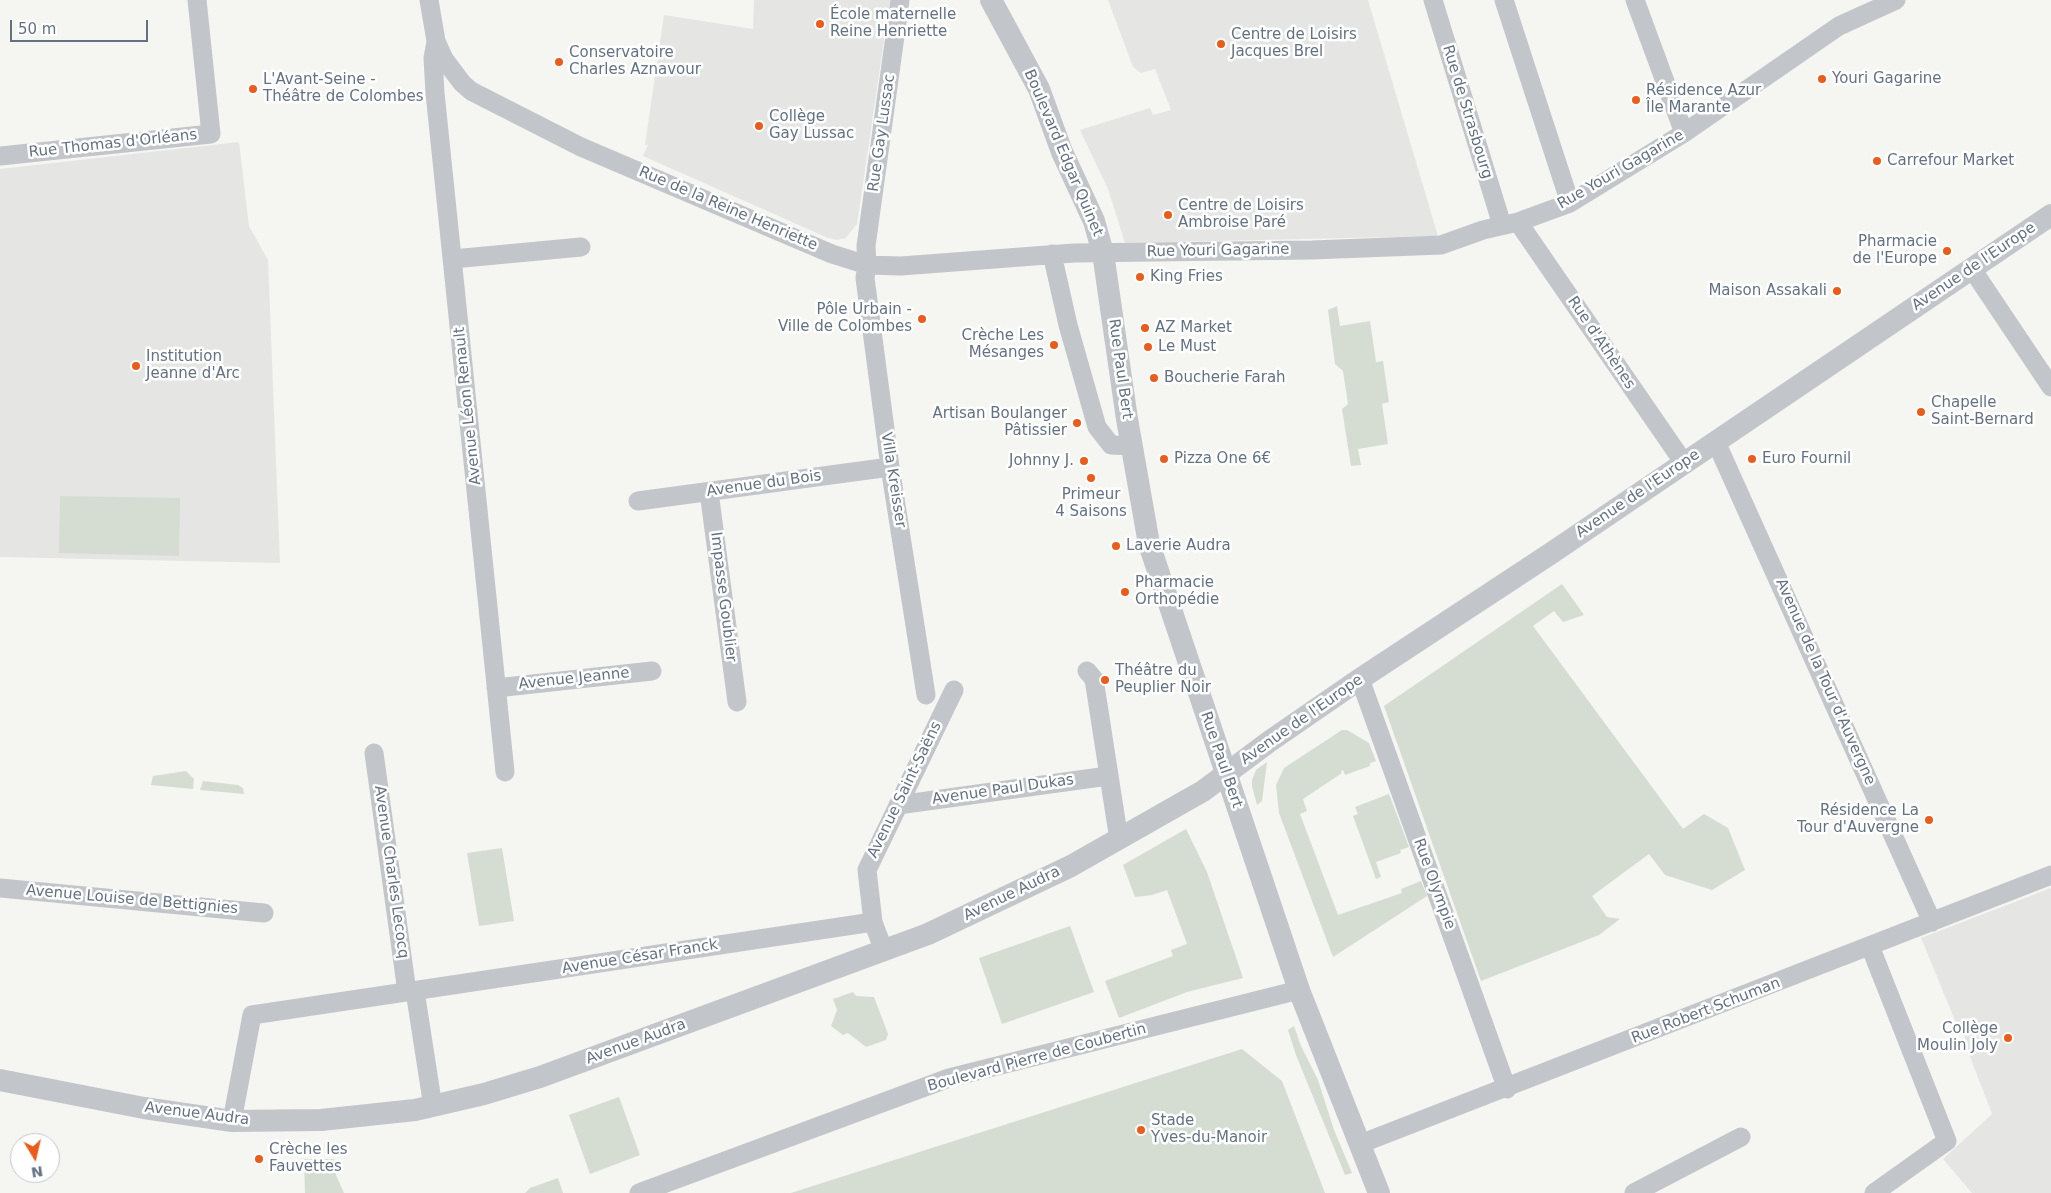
<!DOCTYPE html>
<html>
<head>
<meta charset="utf-8">
<style>
  body { margin:0 }
  #map { position:relative; width:2051px; height:1193px; overflow:hidden; background:#f5f5f1; font-family:"DejaVu Sans",sans-serif }
  canvas { display:block }
  .north { position:absolute; left:10px; top:1133px; width:50px; height:50px; box-sizing:border-box; background:#fff; border:1px solid #c1c7cd; border-radius:50%; rotate:171deg; font-size:14px; font-weight:700; line-height:20px; text-align:center; color:#637283 }
  .north::after { content:''; display:block; margin:auto; width:18px; height:22px; background:#ea5c1c; clip-path:polygon(50% 0,100% 100%,50% 72%,0 100%) }
  .scale { position:absolute; left:10px; top:20px; width:138px; height:22px; box-sizing:border-box; border:2px solid #637283; border-top:0; padding-left:6px; font-size:15px; line-height:18px; white-space:nowrap; color:#637283; -webkit-text-stroke:4px #fff; paint-order:stroke }
</style>
</head>
<body>
<div id="map">
<canvas width="2051" height="1193"></canvas>
<div class="north">N</div>
<div class="scale">50 m</div>
</div>
<script>
const context = document.querySelector('canvas').getContext('2d');
context.lineJoin = 'round';
function paint(path, color) { context.fillStyle = color; context.fill(path, 'evenodd'); }
const shape = rows => new Path2D(rows.map(r => 'M' + r).join(''));
function stroke(path, color, width, dash) { context.strokeStyle = color; context.lineWidth = width; context.lineCap = dash ? 'butt' : 'round'; context.setLineDash(dash || []); context.stroke(path); }
function label(font, color, halo, rows, align = 'center') {
  context.font = font + ' "DejaVu Sans",sans-serif'; context.lineWidth = 5; context.setLineDash([]); context.textBaseline = 'middle'; context.strokeStyle = halo; context.fillStyle = color; for (const [text, x, y, turn = 0] of rows) {
    context.save(); context.translate(x, y); context.rotate((+turn || 0) * Math.PI / 180); context.textAlign = isNaN(turn) ? turn : align; if (halo) context.strokeText(text, 0, 0); context.fillText(text, 0, 0); context.restore();
  }
}
paint(shape([
  [754,0,890,0,857,224,846,238,837,240,828,238,643,156,648,145,645,145,664,15,753,29],
  [1108,0,1368,0,1438,236,1125,243,1108,189,1080,130,1150,108,1153,115,1171,110,1155,69,1141,73,1133,67],
  [239,142,249,226,268,260,280,563,0,557,0,169],
  [2051,888,2051,1193,1972,1193,1943,1159,1992,1114,1966,1046,1968,1045,1961,1029,1959,1030,1921,938]
]), '#e5e6e4');
paint(shape([
  [1337,306,1340,326,1370,321,1376,362,1383,361,1389,402,1382,404,1388,444,1358,449,1361,465,1351,466,1342,409,1348,404,1343,371,1335,364,1328,310],
  [60,496,180,498,179,556,59,553],
  [1562,584,1584,615,1563,622,1554,611,1533,626,1683,829,1704,814,1728,828,1745,870,1712,890,1665,875,1649,854,1592,896,1607,917,1620,919,1599,935,1481,981,1384,706],
  [1342,730,1347,730,1369,743,1376,761,1370,763,1370,766,1345,775,1343,770,1341,771,1342,773,1303,799,1307,811,1300,814,1338,915,1402,893,1401,889,1421,881,1427,896,1333,957,1279,813,1276,785,1284,768],
  [1267,762,1262,801,1257,805,1252,786,1252,780,1256,770],
  [186,771,194,779,193,789,151,785,153,776],
  [203,781,238,785,243,788,244,794,200,790],
  [1389,794,1409,847,1400,850,1401,853,1376,862,1381,877,1376,879,1353,816,1358,814,1355,807],
  [1186,829,1207,872,1243,978,1187,992,1119,1018,1105,981,1173,956,1171,950,1187,944,1167,890,1152,895,1135,897,1123,865],
  [502,848,514,921,479,926,467,853],
  [1070,926,1094,992,1002,1024,979,958],
  [853,992,856,996,874,997,888,1034,886,1040,866,1047,848,1033,843,1035,831,1026,837,1010,833,999],
  [1294,1026,1301,1046,1318,1080,1334,1130,1352,1173,1345,1175,1296,1055,1288,1030],
  [1242,1049,1282,1081,1325,1193,791,1193],
  [619,1097,640,1155,590,1174,569,1115],
  [304,1159,334,1159,336,1175,344,1193,305,1193],
  [558,1178,563,1193,525,1193,530,1188]
]), '#d5dcd2');
stroke(shape([
  [429,0,436,41,444,59,462,83,471,91,581,147,832,254,867,265,901,266,1074,253,1312,250,1441,245,1483,230,1518,222,1570,203,1684,133,1839,26,1896,0],
  [900,0,866,246,867,265,865,278,890,467,926,695],
  [1433,0,1502,225],
  [1504,0,1570,203],
  [1635,0,1684,133],
  [436,42,433,58,435,93,505,772],
  [0,156,211,134,197,0],
  [1518,222,1684,463],
  [1052,254,1068,325,1097,427,1111,445,1132,446],
  [453,259,581,247],
  [1972,269,2051,387],
  [1716,442,1932,922],
  [709,492,737,702],
  [638,501,890,467],
  [1087,671,1094,679,1119,840],
  [1360,679,1507,1089],
  [496,688,652,671],
  [374,753,407,992],
  [898,805,1108,776],
  [0,888,264,913],
  [1870,946,1947,1141,1874,1193],
  [884,951,873,922,867,870,954,690],
  [415,991,433,1107],
  [232,1121,252,1015,873,922],
  [1360,1144,2051,875],
  [639,1193,949,1078,1299,990],
  [1634,1193,1741,1137]
]), '#c2c5c9', 19);
stroke(shape([
  [991,0,1039,89,1062,152,1094,221,1103,253,1127,419,1149,544,1299,990,1379,1193],
  [0,1080,144,1108,232,1121,321,1120,415,1110,484,1094,540,1077,928,934,1071,866,1203,791,1270,741,1360,679,1550,554,2051,215]
]), '#c2c5c9', 22);
for (const [x, y, r, color] of [
  [820,24,5,"#ea5c1c"],
  [1221,44,5,"#ea5c1c"],
  [559,62,5,"#ea5c1c"],
  [1822,79,5,"#ea5c1c"],
  [253,89,5,"#ea5c1c"],
  [1636,100,5,"#ea5c1c"],
  [759,126,5,"#ea5c1c"],
  [1877,161,5,"#ea5c1c"],
  [1168,215,5,"#ea5c1c"],
  [1947,251,5,"#ea5c1c"],
  [1140,277,5,"#ea5c1c"],
  [1837,291,5,"#ea5c1c"],
  [922,319,5,"#ea5c1c"],
  [1145,328,5,"#ea5c1c"],
  [1054,345,5,"#ea5c1c"],
  [1148,347,5,"#ea5c1c"],
  [136,366,5,"#ea5c1c"],
  [1154,378,5,"#ea5c1c"],
  [1921,412,5,"#ea5c1c"],
  [1077,423,5,"#ea5c1c"],
  [1164,459,5,"#ea5c1c"],
  [1752,459,5,"#ea5c1c"],
  [1084,461,5,"#ea5c1c"],
  [1091,478,5,"#ea5c1c"],
  [1116,546,5,"#ea5c1c"],
  [1125,592,5,"#ea5c1c"],
  [1105,680,5,"#ea5c1c"],
  [1929,820,5,"#ea5c1c"],
  [2008,1038,5,"#ea5c1c"],
  [1141,1130,5,"#ea5c1c"],
  [259,1159,5,"#ea5c1c"]
]) { const dot = new Path2D(); dot.arc(x, y, r, 0, 2 * Math.PI); context.fillStyle = color; context.fill(dot); stroke(dot, '#fff', 2); }
label('15px', '#637283', '#fff', [
  ["École maternelle",830,15],
  ["Reine Henriette",830,32],
  ["Centre de Loisirs",1231,35],
  ["Jacques Brel",1231,52],
  ["Conservatoire",569,53],
  ["Charles Aznavour",569,70],
  ["Youri Gagarine",1832,79],
  ["L'Avant-Seine -",263,80],
  ["Théâtre de Colombes",263,97],
  ["Résidence Azur",1646,91],
  ["Île Marante",1646,108],
  ["Collège",769,117],
  ["Gay Lussac",769,134],
  ["Carrefour Market",1887,161],
  ["Centre de Loisirs",1178,206],
  ["Ambroise Paré",1178,223],
  ["Pharmacie",1937,242,"right"],
  ["de l'Europe",1937,259,"right"],
  ["King Fries",1150,277],
  ["Maison Assakali",1827,291,"right"],
  ["Pôle Urbain -",912,310,"right"],
  ["Ville de Colombes",912,327,"right"],
  ["AZ Market",1155,328],
  ["Crèche Les",1044,336,"right"],
  ["Mésanges",1044,353,"right"],
  ["Le Must",1158,347],
  ["Institution",146,357],
  ["Jeanne d'Arc",146,374],
  ["Boucherie Farah",1164,378],
  ["Chapelle",1931,403],
  ["Saint-Bernard",1931,420],
  ["Artisan Boulanger",1067,414,"right"],
  ["Pâtissier",1067,431,"right"],
  ["Pizza One 6€",1174,459],
  ["Euro Fournil",1762,459],
  ["Johnny J.",1074,461,"right"],
  ["Primeur",1091,495,"center"],
  ["4 Saisons",1091,512,"center"],
  ["Laverie Audra",1126,546],
  ["Pharmacie",1135,583],
  ["Orthopédie",1135,600],
  ["Théâtre du",1115,671],
  ["Peuplier Noir",1115,688],
  ["Résidence La",1919,811,"right"],
  ["Tour d'Auvergne",1919,828,"right"],
  ["Collège",1998,1029,"right"],
  ["Moulin Joly",1998,1046,"right"],
  ["Stade",1151,1121],
  ["Yves-du-Manoir",1151,1138],
  ["Crèche les",269,1150],
  ["Fauvettes",269,1167]
], 'left');
label('15px', '#637283', '#fff', [
  ["Rue de Strasbourg",1467,112,73],
  ["Rue Gay Lussac",882,133,-82],
  ["Rue Thomas d'Orléans",113,144,-6],
  ["Boulevard Edgar Quinet",1063,153,67],
  ["Rue Youri Gagarine",1621,170,-30],
  ["Rue de la Reine Henriette",728,209,23],
  ["Rue Youri Gagarine",1218,251,-1],
  ["Avenue de l'Europe",1974,267,-34],
  ["Rue d'Athènes",1601,343,56],
  ["Rue Paul Bert",1120,369,82],
  ["Avenue Léon Renault",468,406,-96],
  ["Villa Kreisser",893,480,81],
  ["Avenue du Bois",764,484,-8],
  ["Avenue de l'Europe",1638,494,-34],
  ["Impasse Goublier",723,597,83],
  ["Avenue Jeanne",574,679,-6],
  ["Avenue de la Tour d'Auvergne",1825,682,66],
  ["Avenue de l'Europe",1302,720,-35],
  ["Rue Paul Bert",1221,760,71],
  ["Avenue Saint-Saëns",905,790,-64],
  ["Avenue Paul Dukas",1003,790,-8],
  ["Avenue Charles Lecocq",391,872,82],
  ["Rue Olympie",1434,884,70],
  ["Avenue Audra",1012,894,-26],
  ["Avenue Louise de Bettignies",132,900,5],
  ["Avenue César Franck",640,957,-9],
  ["Rue Robert Schuman",1706,1011,-21],
  ["Avenue Audra",636,1042,-20],
  ["Boulevard Pierre de Coubertin",1037,1058,-15],
  ["Avenue Audra",197,1114,7]
]);
</script>
</body>
</html>
